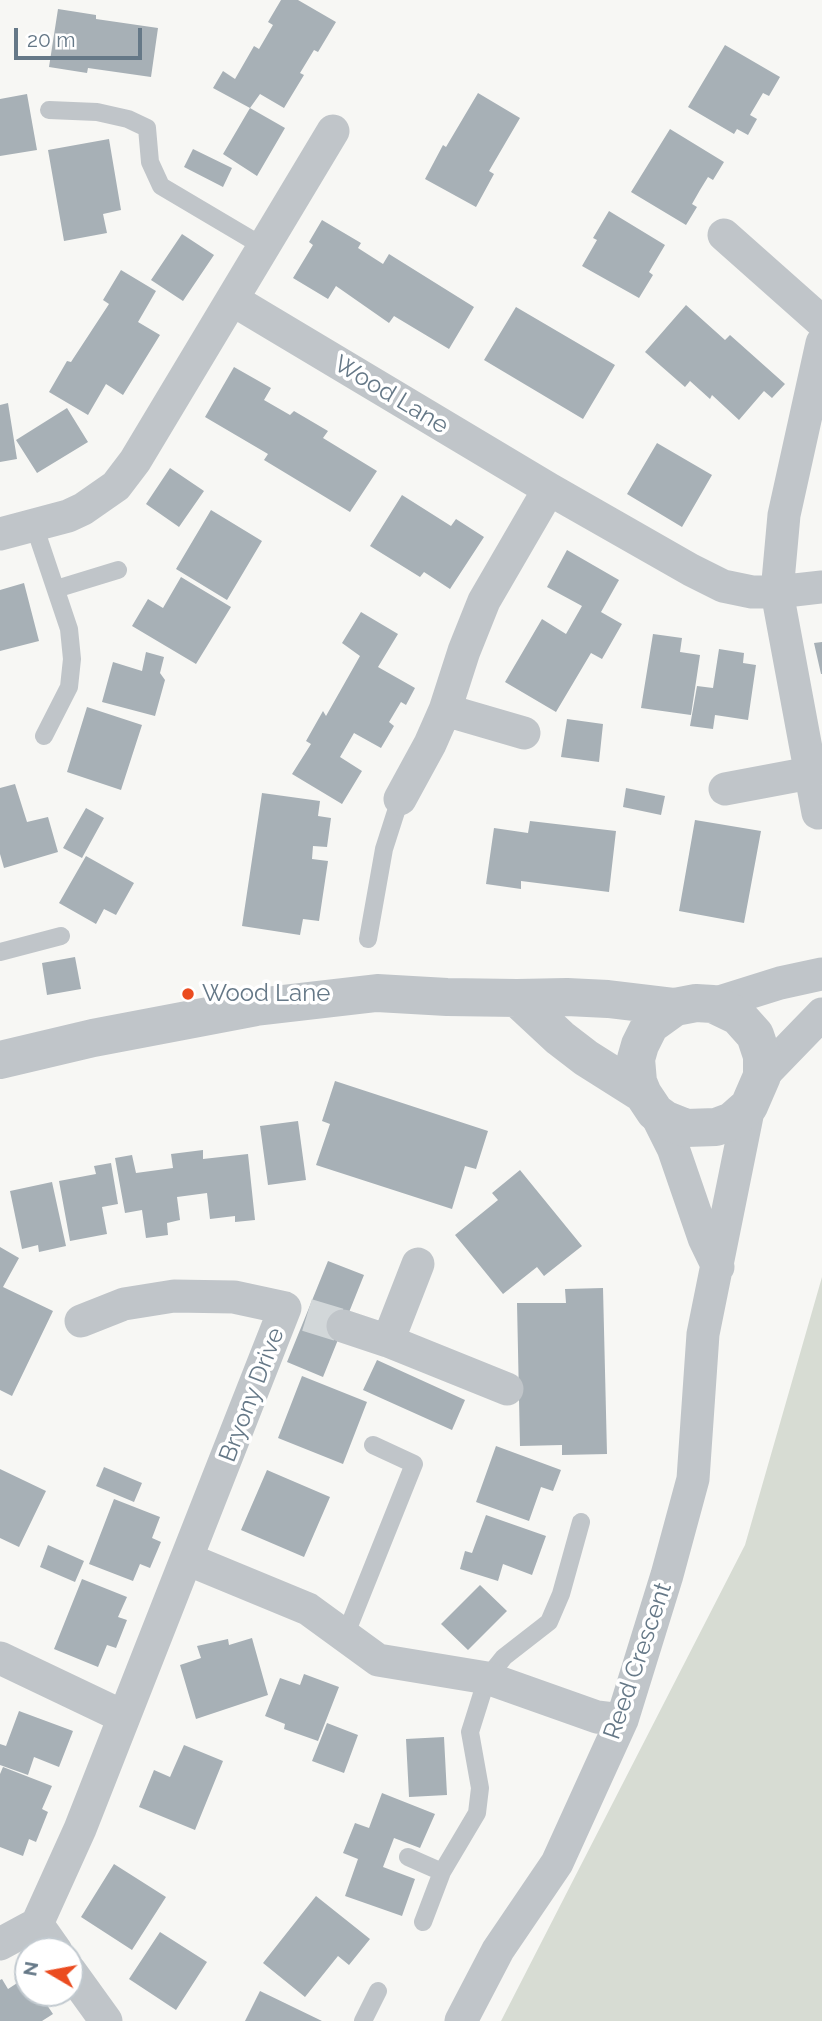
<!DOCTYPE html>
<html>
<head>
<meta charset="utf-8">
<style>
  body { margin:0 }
  #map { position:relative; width:822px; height:2021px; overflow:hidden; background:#f7f7f4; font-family:Raleway,sans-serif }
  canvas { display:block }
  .north { position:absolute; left:14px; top:1937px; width:70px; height:70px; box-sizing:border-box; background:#fff; border:2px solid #c1c9cf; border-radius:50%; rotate:280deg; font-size:19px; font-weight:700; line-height:28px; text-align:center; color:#657887 }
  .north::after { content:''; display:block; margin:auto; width:24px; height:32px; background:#eb4c20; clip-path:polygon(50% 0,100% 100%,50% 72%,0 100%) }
  .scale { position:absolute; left:14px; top:28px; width:128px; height:32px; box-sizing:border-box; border:4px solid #657887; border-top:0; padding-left:9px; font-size:21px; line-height:24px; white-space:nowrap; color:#657887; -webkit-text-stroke:5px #fff; paint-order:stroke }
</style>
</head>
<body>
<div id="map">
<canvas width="822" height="2021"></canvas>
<div class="north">N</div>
<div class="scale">20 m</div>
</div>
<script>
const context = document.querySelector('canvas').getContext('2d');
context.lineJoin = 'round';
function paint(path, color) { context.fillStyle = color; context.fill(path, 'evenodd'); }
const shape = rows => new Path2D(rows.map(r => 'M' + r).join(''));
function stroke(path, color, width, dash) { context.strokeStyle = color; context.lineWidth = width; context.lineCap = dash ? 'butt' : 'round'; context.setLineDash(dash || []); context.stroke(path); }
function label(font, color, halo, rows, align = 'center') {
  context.font = font + ' Raleway,sans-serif'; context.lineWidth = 7; context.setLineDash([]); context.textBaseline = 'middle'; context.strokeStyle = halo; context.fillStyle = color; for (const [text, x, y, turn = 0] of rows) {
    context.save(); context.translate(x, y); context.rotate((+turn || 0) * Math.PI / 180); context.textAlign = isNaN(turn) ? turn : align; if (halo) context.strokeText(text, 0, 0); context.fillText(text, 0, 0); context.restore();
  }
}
paint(shape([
  [822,1277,822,2021,501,2021,745,1545]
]), '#d7dcd3');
paint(shape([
  [281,0,298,0,336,22,318,52,314,50,300,73,304,75,284,108,260,94,250,108,213,88,223,71,235,79,254,46,259,49,273,25,268,22],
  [58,9,96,15,96,19,158,28,151,77,88,68,87,73,49,67],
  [725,45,780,77,769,96,763,93,750,115,757,119,748,135,737,129,734,134,688,107],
  [478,93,520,118,489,171,494,174,476,207,425,179,443,145,446,147],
  [27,94,37,150,0,156,0,99],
  [250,108,285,128,257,176,223,154],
  [670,129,724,162,713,180,708,177,700,190,692,204,697,207,686,225,631,192],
  [109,139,121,210,103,214,107,233,64,241,48,150],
  [193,149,232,168,223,187,184,167],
  [609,211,665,245,649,272,653,275,639,298,582,266,597,240,593,238],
  [322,220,361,243,358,248,383,264,389,254,474,307,449,349,394,316,389,323,336,286,328,299,293,278,313,245,309,242],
  [182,234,214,255,183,301,151,280],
  [121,270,156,291,138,322,160,335,123,395,106,384,88,415,49,392,67,361,71,362,109,304,103,300],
  [686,305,725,340,730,335,785,384,772,398,764,391,739,420,712,395,710,399,690,381,685,387,645,352],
  [516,307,615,365,583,419,484,360],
  [234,367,271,388,264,400,290,415,294,411,328,431,323,438,377,471,350,512,264,460,268,454,205,417],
  [8,403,17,459,0,462,0,405],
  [67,408,88,442,37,473,16,440],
  [657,443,712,475,682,527,627,494],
  [170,468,204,491,179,527,146,504],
  [402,495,451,526,456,519,484,537,450,589,424,572,420,577,370,546],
  [211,510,262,541,227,600,176,569],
  [567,550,619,580,601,612,622,624,602,659,591,653,556,712,505,682,542,619,566,634,582,606,547,587],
  [181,577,231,607,196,664,132,626,148,599,163,608],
  [24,583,39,641,0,651,0,590],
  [361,612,398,634,378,667,415,688,406,705,401,702,389,722,394,726,381,748,354,733,340,757,362,771,342,804,292,774,311,744,306,741,323,711,326,716,360,656,342,643],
  [653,634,682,638,680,652,700,655,691,715,641,708],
  [822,642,822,674,821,674,814,643],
  [719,649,744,653,743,663,756,665,748,720,715,715,713,729,690,726,697,686,713,688],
  [146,652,164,657,160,673,165,680,155,716,102,702,113,662,142,671],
  [87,707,142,725,121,790,67,772],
  [567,719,603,724,599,762,561,757],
  [15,784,27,822,48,817,58,852,4,868,0,854,0,788],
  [626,788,665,796,661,815,623,807],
  [262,793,320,801,318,816,331,818,327,847,313,846,312,859,328,861,319,921,303,919,300,935,242,926],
  [86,808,104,818,82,858,63,848],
  [695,820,761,831,744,923,679,911],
  [530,821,616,831,609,892,521,881,521,889,486,884,494,828,528,833],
  [86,856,134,883,116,915,104,909,96,924,59,903],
  [75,957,81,989,47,995,42,963],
  [335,1081,488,1131,476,1169,465,1166,452,1209,316,1165,330,1124,322,1121],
  [298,1121,306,1180,268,1185,260,1126],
  [203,1150,203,1159,248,1154,255,1220,235,1222,235,1216,210,1219,207,1193,177,1197,180,1220,167,1223,168,1235,146,1238,142,1210,125,1213,115,1158,132,1155,136,1173,173,1168,171,1154],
  [111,1163,118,1204,102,1207,107,1234,70,1241,59,1181,96,1174,94,1166],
  [520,1170,582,1246,544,1276,537,1267,503,1294,455,1235,498,1200,492,1193],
  [52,1182,66,1246,39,1252,38,1245,22,1249,10,1191],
  [0,1247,19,1258,3,1287,53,1311,12,1396,0,1390],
  [328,1261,364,1275,323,1377,287,1362],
  [603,1288,607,1454,562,1455,562,1445,520,1446,517,1303,566,1303,565,1289],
  [377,1360,465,1400,452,1430,363,1390],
  [302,1376,367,1402,343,1464,278,1438],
  [496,1446,561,1470,553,1491,541,1487,529,1521,476,1502],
  [104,1467,142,1483,134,1502,96,1486],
  [0,1469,46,1491,19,1547,0,1538],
  [267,1470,330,1497,304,1557,241,1530],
  [114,1499,160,1517,152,1538,161,1542,150,1568,140,1564,133,1581,89,1564],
  [486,1515,546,1536,532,1575,503,1564,498,1581,460,1569,465,1551,472,1553],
  [48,1545,84,1561,75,1582,40,1567],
  [82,1579,127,1597,118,1617,127,1620,116,1648,107,1645,98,1667,54,1649],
  [480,1585,507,1611,468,1650,441,1624],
  [252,1638,268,1695,196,1719,180,1665,201,1658,197,1646,228,1639,229,1645],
  [304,1674,339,1687,318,1741,284,1729,285,1724,265,1716,280,1678,300,1685],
  [19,1711,73,1731,59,1767,34,1757,28,1775,0,1765,0,1744,6,1746],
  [327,1723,358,1735,344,1773,312,1761],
  [444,1737,447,1795,409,1797,406,1739],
  [184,1745,223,1761,195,1830,139,1807,154,1770,170,1777],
  [3,1767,52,1786,42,1809,48,1812,36,1842,29,1839,23,1856,0,1847,0,1774],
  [382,1793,435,1814,420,1848,394,1838,383,1867,415,1879,402,1916,345,1896,358,1859,343,1853,355,1823,369,1828],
  [114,1864,166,1897,132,1950,81,1917],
  [316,1896,370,1939,349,1965,338,1956,305,1997,263,1963],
  [160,1932,207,1962,176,2010,129,1979],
  [28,1976,28,1993,39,1993,53,2014,42,2021,0,2021,0,1980,2,1979,8,1989],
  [260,1991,322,2021,245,2021]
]), '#a7b0b6');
stroke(shape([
  [307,1315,343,1326]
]), '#d2d7d9', 33, [33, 17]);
stroke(shape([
  [49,110,97,112,128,119,147,128,150,162,161,186,264,247],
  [34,525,69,629,72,659,69,687,44,736],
  [56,589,118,570],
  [368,939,384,849,400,799],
  [0,952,61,936],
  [345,1636,414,1464,373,1445],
  [408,1857,442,1872],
  [423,1922,442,1872,477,1813,480,1788,470,1732,487,1678,504,1657,549,1622,561,1594,581,1522],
  [363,2021,378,1991]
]), '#c0c5c9', 18);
stroke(shape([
  [724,235,822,322],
  [233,300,549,489,691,570,723,586,752,592,777,592,822,587],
  [0,534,68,516,83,509,116,486,135,461,333,131],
  [445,710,524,733],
  [725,789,810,773],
  [400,799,430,744,445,710,464,651,484,601,549,489],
  [818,813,777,592,784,515,822,343],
  [713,1004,780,983,822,974],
  [762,1076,822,1014],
  [655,1112,673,1148,704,1238,718,1267],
  [343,1326,388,1341,507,1389],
  [388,1341,418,1264],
  [187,1559,308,1609,378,1660,487,1678,597,1717,622,1720],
  [0,1658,124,1717],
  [37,1924,56,1951],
  [0,1944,37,1924,80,1829,285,1308,234,1297,174,1296,124,1304,81,1321],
  [70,1971,106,2021],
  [461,2021,498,1950,557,1863,622,1720,667,1575,693,1479,703,1334,749,1106]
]), '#c0c5c9', 33);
stroke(shape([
  [517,998,560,1038,586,1058,643,1094],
  [0,1060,93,1038,256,1007,377,993,447,997,517,998,567,997,608,999,675,1007,696,1003,713,1004,738,1016,755,1035,762,1056,762,1076,749,1106,732,1121,716,1127,686,1128,666,1120,655,1112,643,1094,638,1082,636,1059,640,1045,650,1025,675,1007]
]), '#c0c5c9', 38);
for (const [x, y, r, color] of [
  [188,994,7,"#eb4c20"]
]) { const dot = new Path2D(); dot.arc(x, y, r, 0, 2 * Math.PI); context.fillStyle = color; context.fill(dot); stroke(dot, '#fff', 2.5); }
label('24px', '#657887', '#fff', [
  ["Wood Lane",391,395,31],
  ["Bryony Drive",252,1395,-69],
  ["Reed Crescent",638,1661,-71]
]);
label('24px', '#657887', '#fff', [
  ["Wood Lane",202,994]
], 'left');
</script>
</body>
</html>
